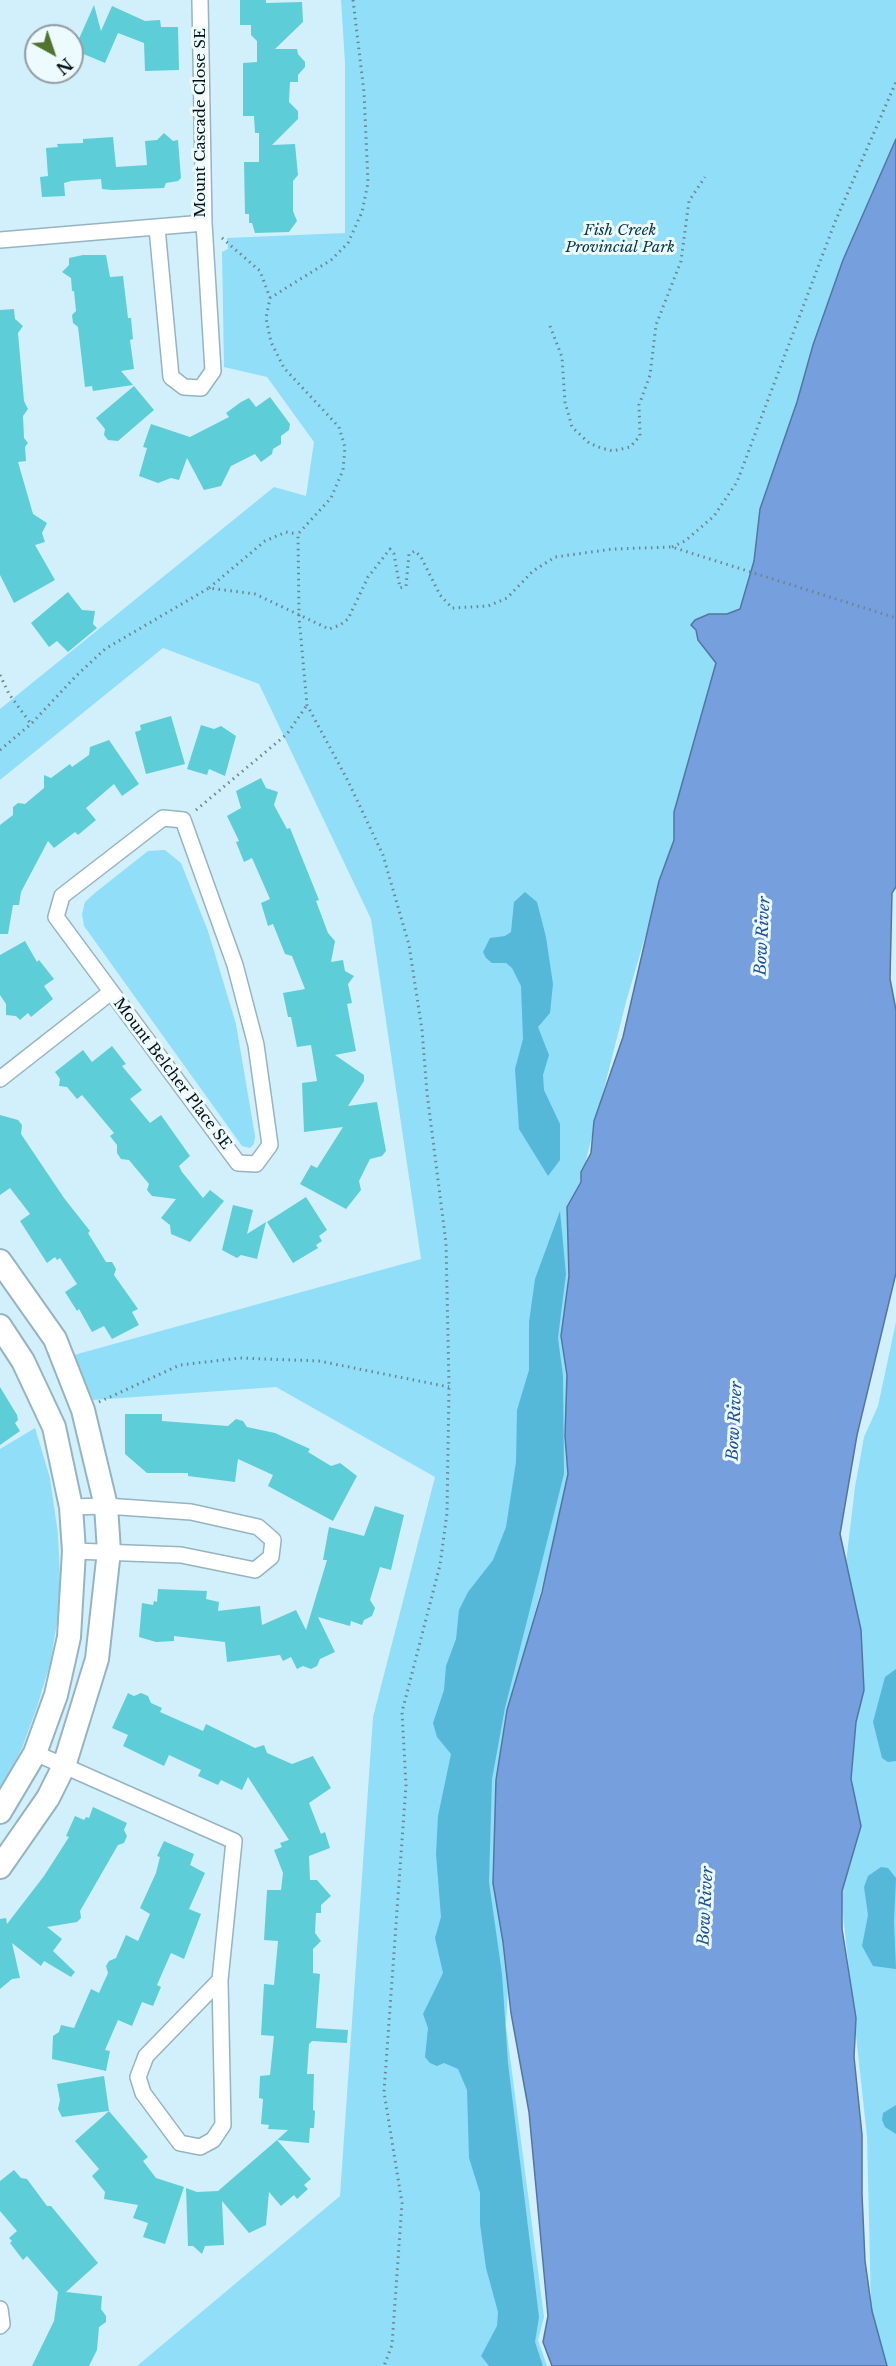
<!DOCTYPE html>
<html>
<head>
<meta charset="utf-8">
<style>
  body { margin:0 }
  #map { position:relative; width:896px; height:2366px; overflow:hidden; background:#d1f0fc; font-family:"Libre Baskerville",serif }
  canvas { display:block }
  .north { position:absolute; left:24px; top:24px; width:60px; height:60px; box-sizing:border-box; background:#edfafe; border:2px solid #919da1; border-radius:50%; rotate:140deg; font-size:16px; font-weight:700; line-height:24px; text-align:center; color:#061115 }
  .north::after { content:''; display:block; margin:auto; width:21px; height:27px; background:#50742d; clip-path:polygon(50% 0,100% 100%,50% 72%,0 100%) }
</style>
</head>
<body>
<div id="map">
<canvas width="896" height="2366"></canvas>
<div class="north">N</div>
</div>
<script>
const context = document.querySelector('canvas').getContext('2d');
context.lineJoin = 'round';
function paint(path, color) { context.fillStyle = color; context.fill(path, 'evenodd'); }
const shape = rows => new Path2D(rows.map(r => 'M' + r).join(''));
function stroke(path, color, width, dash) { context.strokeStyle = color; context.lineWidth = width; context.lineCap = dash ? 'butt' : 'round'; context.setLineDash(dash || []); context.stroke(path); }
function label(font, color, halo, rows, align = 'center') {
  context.font = font + ' "Libre Baskerville",serif'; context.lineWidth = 6; context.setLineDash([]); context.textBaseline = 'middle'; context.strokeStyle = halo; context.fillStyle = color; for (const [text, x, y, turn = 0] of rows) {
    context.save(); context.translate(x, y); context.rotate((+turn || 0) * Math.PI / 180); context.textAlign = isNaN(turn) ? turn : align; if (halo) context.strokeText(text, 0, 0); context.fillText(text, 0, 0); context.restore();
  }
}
paint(shape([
  [341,0,896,0,896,234,701,745,626,1002,585,1164,574,1246,569,1486,526,1646,506,2026,544,2317,538,2340,547,2366,137,2366,340,2196,373,1717,435,1477,276,1387,93,1400,74,1355,421,1259,371,919,259,684,163,648,0,780,0,709,274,487,306,496,314,442,267,377,224,367,222,252,228,249,227,238,345,233,345,63],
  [165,850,181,863,208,931,236,1024,255,1136,254,1144,250,1148,242,1146,84,926,82,914,85,902,96,892,148,851],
  [896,1322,896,2366,887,2366,871,2306,867,2137,840,1887,845,1571,855,1487,864,1437,878,1406],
  [35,1428,50,1478,58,1534,60,1578,58,1617,50,1664,37,1707,22,1748,0,1790,0,1449]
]), '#91def9');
paint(shape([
  [525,892,537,902,546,937,553,984,550,1013,538,1027,549,1055,543,1075,544,1090,560,1124,560,1160,548,1176,519,1129,515,1069,523,1039,521,986,512,968,506,963,492,963,486,958,483,952,490,938,505,936,511,932,514,902],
  [560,1211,566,1274,558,1338,563,1376,564,1474,505,1708,492,1779,489,1882,502,1974,508,2063,539,2317,535,2342,543,2366,489,2366,481,2356,497,2326,498,2312,486,2268,480,2224,480,2193,469,2158,467,2090,458,2069,444,2063,437,2066,430,2063,425,2057,428,2028,423,2014,443,1973,435,1938,441,1917,436,1854,438,1816,451,1754,437,1737,433,1723,444,1690,446,1666,456,1639,459,1610,468,1592,493,1560,506,1527,516,1462,517,1410,529,1370,529,1322,535,1279],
  [896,1669,896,1761,888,1762,882,1758,873,1722,885,1677],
  [881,1867,888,1868,896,1878,894,1922,896,1969,873,1966,862,1946,868,1915,864,1887,868,1876],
  [896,2105,896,2134,885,2127,882,2120,883,2113]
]), '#56b8d8');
const water = shape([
  [896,139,896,887,892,893,890,979,896,1010,896,1273,857,1435,840,1534,861,1630,864,1690,856,1722,851,1779,861,1826,842,1891,842,1929,856,2018,854,2057,862,2135,862,2194,865,2261,872,2311,887,2366,552,2366,543,2342,548,2316,529,2112,511,2013,503,1942,493,1883,496,1780,507,1710,542,1592,568,1474,565,1436,567,1375,561,1336,569,1276,567,1207,581,1182,581,1172,591,1153,594,1121,623,1037,659,881,674,840,674,812,716,663,698,640,696,630,691,625,695,620,709,614,727,614,740,609,754,561,760,509,797,402,813,345,843,260,896,139]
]);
paint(water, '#76a0dd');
stroke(water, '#5475a1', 1.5);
paint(shape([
  [240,0,266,0,266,3,302,2,303,22,275,49,297,49,298,54,305,62,305,67,298,75,298,82,290,82,289,102,298,111,298,119,272,145,295,144,298,175,293,181,293,211,297,221,289,232,255,233,252,223,249,223,249,214,245,214,244,162,259,162,259,133,255,133,254,116,243,116,243,63,257,62,257,41,251,35,251,25,240,25],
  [94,5,101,31,112,6,145,21,160,20,161,27,178,27,179,70,145,71,144,43,118,33,105,63,74,50],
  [164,133,173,141,178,140,181,178,178,181,166,183,164,188,112,190,102,189,101,179,71,181,64,183,65,196,42,197,40,177,48,176,46,148,58,147,57,144,83,143,83,139,113,137,116,167,147,165,145,141,157,140],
  [83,255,106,255,110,277,123,276,128,318,131,318,133,339,130,340,134,369,121,371,133,385,93,391,92,386,85,387,78,327,73,323,72,315,76,311,74,291,72,291,71,278,62,272,69,265,69,258],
  [14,309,15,319,23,326,18,333,24,401,28,409,23,416,24,438,28,443,25,447,26,461,18,462,33,514,47,523,42,533,45,542,35,545,55,580,14,603,0,575,0,310],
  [134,386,154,410,118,441,108,440,104,435,105,429,96,418],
  [270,397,290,424,289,430,281,436,281,444,273,449,272,454,261,462,255,454,231,466,221,486,204,490,187,458,179,480,171,478,158,483,139,476,147,448,143,447,151,424,190,437,229,417,226,413,241,402,249,398,256,407],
  [68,592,82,610,95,611,93,624,97,628,68,652,57,641,49,647,31,623],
  [171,716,185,764,146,774,135,732,141,730,140,725],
  [201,725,214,729,221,726,236,736,225,776,209,769,207,775,187,769],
  [109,740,139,784,122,796,114,784,86,808,96,820,78,835,75,832,54,848,48,841,21,892,19,905,13,905,8,934,0,934,0,825,13,815,13,807,18,803,25,804,44,788,44,775,51,778,70,764,72,767,89,755,90,747],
  [261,778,266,788,278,792,274,805,287,829,290,828,319,900,316,901,328,933,335,941,331,962,343,960,345,971,354,976,348,984,352,1003,347,1004,356,1051,335,1055,364,1075,364,1081,348,1106,377,1102,386,1151,382,1156,370,1159,359,1181,361,1190,346,1209,300,1184,311,1165,317,1168,343,1127,304,1132,302,1083,317,1081,311,1045,297,1047,291,1017,288,1017,283,993,305,989,292,956,285,954,273,924,268,926,261,903,270,899,252,858,244,862,236,842,239,841,227,816,241,808,236,791],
  [25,941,37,962,39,960,54,979,44,986,53,999,31,1017,28,1013,20,1020,16,1016,6,1015,6,1004,0,995,0,955],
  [112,1046,126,1064,122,1066,142,1090,130,1099,150,1123,161,1115,190,1156,179,1166,182,1172,203,1198,210,1190,224,1201,190,1242,171,1234,170,1225,161,1218,176,1199,152,1196,147,1190,149,1184,129,1160,121,1159,117,1153,117,1145,110,1136,114,1133,82,1095,77,1099,67,1087,59,1086,60,1079,55,1072,83,1050,92,1062],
  [0,1115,18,1120,22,1125,21,1134,64,1198,90,1231,88,1233,106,1262,112,1262,116,1269,114,1275,138,1309,132,1312,139,1325,112,1339,104,1326,92,1332,79,1309,77,1311,65,1292,77,1284,60,1258,57,1260,55,1257,47,1263,20,1221,30,1214,10,1188,0,1195],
  [306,1197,327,1230,319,1236,322,1241,316,1245,318,1248,293,1263,267,1222],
  [233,1205,253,1210,247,1234,266,1222,257,1259,241,1255,237,1258,222,1250],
  [0,1387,17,1415,18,1420,15,1423,20,1431,0,1445],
  [125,1414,162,1414,162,1421,228,1426,236,1419,243,1421,247,1427,275,1433,310,1449,308,1452,331,1466,340,1463,357,1476,333,1521,268,1486,273,1475,238,1459,235,1482,188,1476,188,1473,147,1473,125,1454],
  [375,1506,404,1515,391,1570,380,1567,370,1600,375,1608,372,1616,364,1620,362,1625,351,1621,350,1626,318,1617,335,1652,320,1659,317,1666,311,1669,303,1666,297,1669,291,1657,283,1661,280,1655,227,1662,225,1642,174,1636,174,1641,156,1642,139,1637,142,1603,153,1605,154,1601,157,1602,158,1589,207,1591,206,1599,219,1602,218,1611,260,1606,262,1625,296,1610,306,1630,327,1560,323,1560,329,1527,364,1536],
  [128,1693,134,1696,141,1693,148,1696,151,1703,162,1708,160,1712,203,1731,206,1724,255,1748,264,1745,267,1753,292,1764,313,1756,331,1788,309,1803,321,1834,325,1832,330,1848,309,1856,310,1880,317,1880,331,1896,321,1905,321,1913,316,1913,315,1933,321,1941,313,1949,313,1973,320,1974,316,2028,348,2030,347,2043,312,2041,309,2044,307,2074,314,2074,313,2110,315,2111,314,2128,310,2128,309,2143,277,2140,288,2130,268,2129,269,2125,261,2124,263,2099,259,2098,260,2076,270,2075,274,2036,261,2035,264,1984,274,1985,278,1941,264,1940,267,1890,281,1890,283,1873,274,1850,282,1847,280,1843,289,1840,248,1777,242,1790,221,1780,218,1785,198,1776,201,1770,169,1755,164,1766,123,1746,128,1735,112,1728],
  [93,1807,127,1823,124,1830,127,1836,124,1843,118,1845,80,1911,81,1918,77,1922,47,1927,62,1939,53,1951,75,1972,71,1977,44,1961,41,1966,12,1943,20,1978,12,1979,0,1989,0,1919,6,1918,7,1924,44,1876,69,1837,66,1836,75,1816,84,1820,86,1817,89,1818],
  [164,1841,194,1854,190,1865,205,1873,189,1909,201,1914,184,1959,171,1953,157,1985,161,1987,153,2006,142,2002,132,2026,118,2020,105,2050,110,2051,106,2071,52,2059,53,2036,59,2032,61,2025,74,2028,91,1989,99,1993,108,1973,106,1966,109,1961,116,1958,126,1935,138,1941,150,1914,140,1908,156,1873,160,1857,157,1856],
  [104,2076,109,2111,62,2117,58,2109,60,2100,57,2084],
  [109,2111,148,2157,143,2161,156,2178,184,2187,165,2244,143,2237,148,2223,133,2218,138,2205,104,2199,105,2192,92,2176,99,2169,75,2141],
  [277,2140,311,2179,304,2185,308,2189,297,2199,294,2195,281,2206,269,2192,266,2225,249,2233,222,2201,224,2245,205,2246,202,2254,193,2246,188,2246,186,2188,197,2192,218,2191],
  [14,2170,21,2178,27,2179,47,2206,51,2206,98,2263,66,2292,102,2296,101,2309,106,2316,106,2322,99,2327,97,2350,89,2366,32,2366,54,2321,58,2292,27,2256,23,2260,10,2243,12,2241,9,2238,17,2231,0,2211,0,2181]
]), '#5dcdd7');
const street = shape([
  [157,228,171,377,184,387,201,388,213,371,204,223,200,0],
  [0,240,204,223],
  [163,818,183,820,235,965,256,1045,270,1145,256,1164,238,1163,56,917,62,896,163,818],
  [0,1079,111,992],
  [71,1507,106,1506,191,1512,258,1527,273,1540,271,1557,255,1570,181,1555,74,1551],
  [35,1753,234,1841,220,1980,223,2125,213,2140,200,2147,180,2143,143,2093,138,2077,146,2056,220,1980],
  [0,2309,2,2324,0,2326]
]);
const secondary = shape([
  [0,1261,55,1339,83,1410,106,1506,109,1551,97,1659,64,1766,48,1798,0,1867],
  [0,1326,23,1361,54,1427,71,1507,74,1551,69,1637,56,1695,35,1753,0,1812]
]);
stroke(street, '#96b4bf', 18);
stroke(secondary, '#96b4bf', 26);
stroke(shape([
  [353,0,364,92,368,183,362,212,348,243,331,260,270,298,266,318,271,342,284,368,339,427,345,447,343,470,331,498,298,534,299,617,307,705,347,779,383,855,409,945,422,1030,427,1093,446,1243,449,1387,447,1513,440,1565,402,1712,406,1785,384,2092,402,2203,392,2345,384,2366],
  [222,238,260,271,270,298],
  [550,326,562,357,565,402,572,427,589,443,601,448,613,451,630,447,640,436,639,405,650,375,656,325,681,261,689,201,705,177],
  [672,547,685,541,714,516,737,482,835,222,896,82],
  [209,588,265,541,286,532,298,534],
  [0,675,9,694,31,724],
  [0,750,31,724,76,676,105,649,209,588,255,594,329,629,340,625,348,619,368,577,390,549,394,554,400,588,406,586,409,554,415,551,421,557,440,595,452,608,488,606,507,598,533,571,555,557,613,549,672,547,896,618],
  [196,810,287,734,307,705],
  [99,1402,180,1365,240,1358,319,1361,449,1387]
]), '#6e848c', 3, [1.5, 4.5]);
stroke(street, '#fff', 15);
stroke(secondary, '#fff', 22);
label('15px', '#061115', '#edfafe', [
  ["Mount Cascade Close SE",201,123,-90],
  ["Mount Belcher Place SE",172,1074,53]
]);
label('italic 15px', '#083744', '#edfafe', [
  ["Fish Creek",620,231],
  ["Provincial Park",620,248]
]);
label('italic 16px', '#1b5099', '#edfafe', [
  ["Bow River",763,936,-87],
  ["Bow River",735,1421,-87],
  ["Bow River",706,1906,-87]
]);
</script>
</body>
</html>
